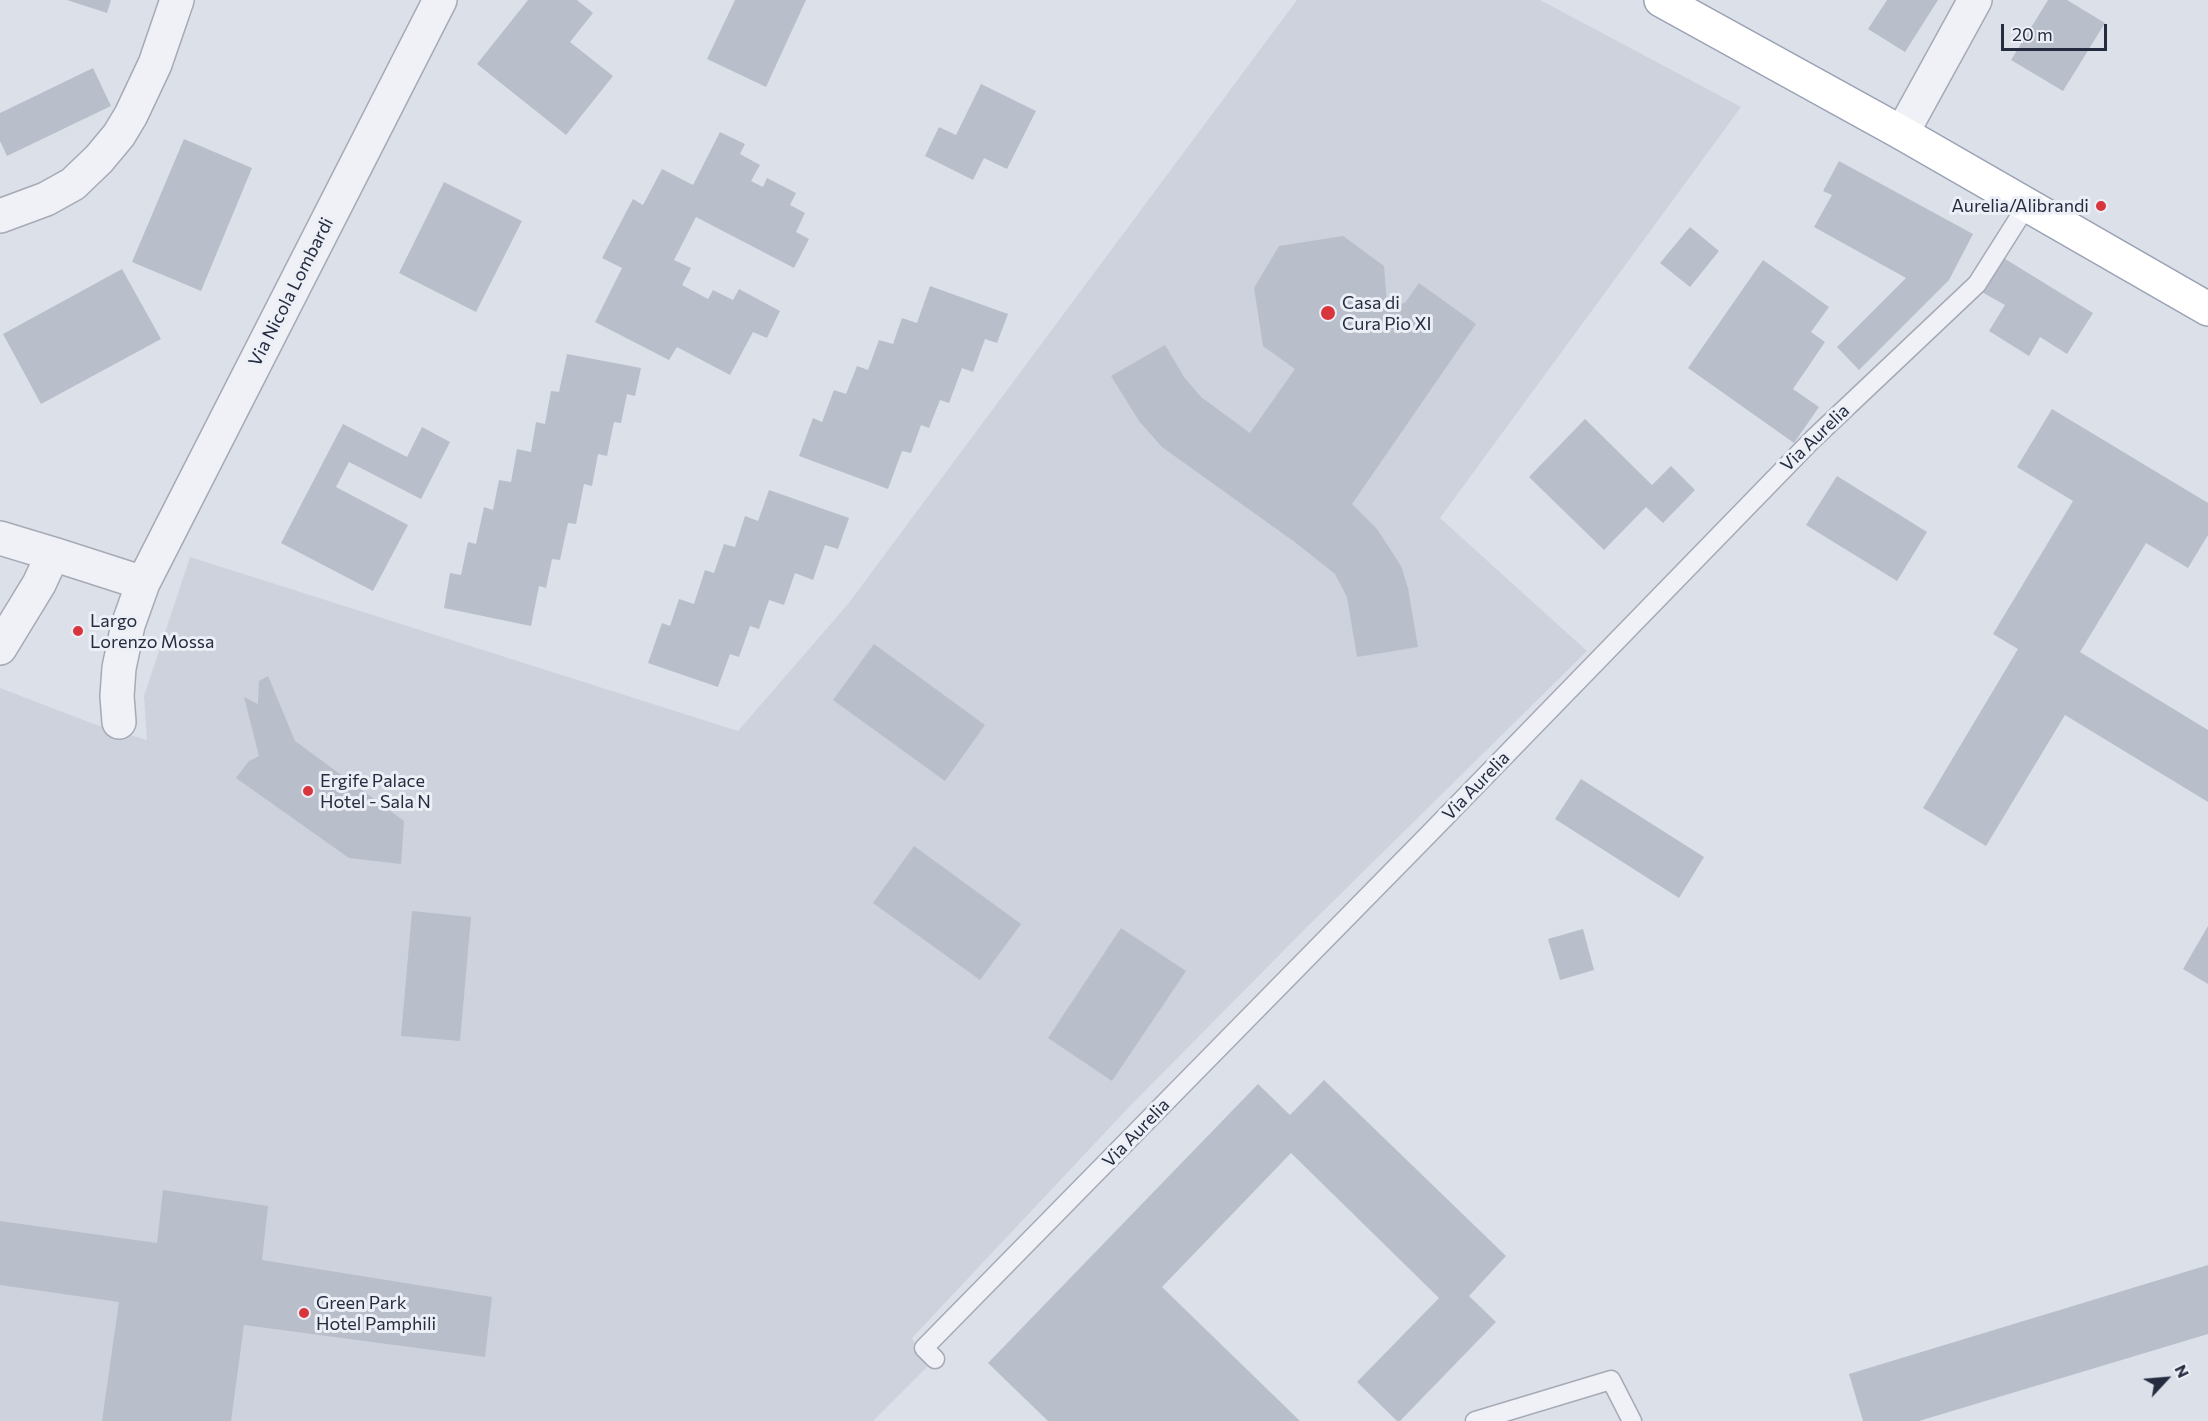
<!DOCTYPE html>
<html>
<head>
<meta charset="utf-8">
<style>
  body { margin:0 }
  #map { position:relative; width:2208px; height:1421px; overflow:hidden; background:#dce0e8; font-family:Commissioner,sans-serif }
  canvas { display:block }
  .north { position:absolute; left:2136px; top:1349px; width:60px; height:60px; -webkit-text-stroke:4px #eceff6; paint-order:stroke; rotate:64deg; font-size:16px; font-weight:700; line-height:24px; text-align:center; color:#252c40 }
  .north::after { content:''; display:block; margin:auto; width:21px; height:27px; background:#252c40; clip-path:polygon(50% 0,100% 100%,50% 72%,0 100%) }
  .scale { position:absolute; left:2001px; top:24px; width:106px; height:27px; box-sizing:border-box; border:3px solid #252c40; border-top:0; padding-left:8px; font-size:18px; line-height:21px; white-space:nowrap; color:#252c40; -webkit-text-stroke:4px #eceff6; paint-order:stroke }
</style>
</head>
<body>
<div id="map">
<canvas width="2208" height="1421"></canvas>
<div class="north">N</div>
<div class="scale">20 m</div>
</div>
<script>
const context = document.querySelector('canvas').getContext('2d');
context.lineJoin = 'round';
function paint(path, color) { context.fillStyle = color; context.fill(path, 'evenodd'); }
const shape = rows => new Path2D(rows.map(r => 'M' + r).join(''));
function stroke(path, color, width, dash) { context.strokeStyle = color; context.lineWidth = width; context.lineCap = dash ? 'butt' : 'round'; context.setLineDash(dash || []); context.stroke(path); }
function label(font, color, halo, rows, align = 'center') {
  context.font = font + ' Commissioner,sans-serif'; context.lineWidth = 6; context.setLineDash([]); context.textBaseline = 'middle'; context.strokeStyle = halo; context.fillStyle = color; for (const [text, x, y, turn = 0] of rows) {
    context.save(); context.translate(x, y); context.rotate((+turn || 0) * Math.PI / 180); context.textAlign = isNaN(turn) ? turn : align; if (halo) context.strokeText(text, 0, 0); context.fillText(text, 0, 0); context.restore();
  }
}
paint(shape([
  [1297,0,1540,0,1741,107,1440,518,1587,651,1302,932,1129,1107,912,1338,927,1367,873,1421,0,1421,0,688,94,724,147,740,144,696,190,557,738,731,848,604]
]), '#ced2dd');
paint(shape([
  [67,0,111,0,107,13],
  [528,0,577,0,593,13,570,42,613,76,566,135,477,64],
  [735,0,806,0,766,87,707,59],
  [1887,0,1938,0,1905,52,1868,29],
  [2048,0,2067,0,2105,23,2063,91,2011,60],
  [93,68,111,106,7,156,0,141,0,113],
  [981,84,1036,111,1007,169,984,158,973,180,925,156,939,127,956,135],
  [720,132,745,144,740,154,760,165,751,181,763,187,767,178,796,193,790,205,805,213,796,232,809,239,794,268,696,217,674,260,691,268,682,285,708,299,713,290,733,300,739,289,780,311,767,338,753,332,730,375,677,347,669,360,595,322,622,268,602,258,633,199,643,205,662,169,693,185],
  [184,139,252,168,201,291,132,262],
  [1839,161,1973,234,1949,280,1859,370,1837,347,1906,278,1814,227,1832,195,1823,191],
  [444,182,522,221,476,312,399,273],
  [1690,227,1719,251,1690,287,1660,263],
  [1343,236,1384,266,1387,305,1405,303,1419,283,1476,324,1352,504,1377,529,1401,566,1408,588,1418,647,1357,657,1347,597,1335,574,1296,543,1162,447,1139,421,1111,376,1165,345,1184,377,1201,397,1250,433,1295,369,1263,346,1254,288,1279,246],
  [2002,257,2093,313,2067,354,2040,337,2029,356,1989,331,2005,305,1980,291],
  [1763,260,1829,307,1811,332,1825,342,1793,389,1819,407,1794,443,1688,368],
  [122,269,161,339,41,404,3,334],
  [930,286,1008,314,997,343,985,339,973,372,962,368,949,403,940,400,929,428,921,425,911,453,902,451,888,489,799,456,813,418,822,422,834,390,846,394,857,366,868,370,879,340,893,344,902,318,917,323],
  [567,354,641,368,635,396,627,394,621,423,614,422,607,456,598,454,592,486,584,484,576,524,568,523,560,560,552,559,546,588,539,586,531,626,444,608,450,573,461,575,468,542,476,544,484,507,493,510,499,480,511,482,517,449,531,452,536,422,545,424,551,391,559,392],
  [2052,409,2208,503,2208,535,2188,568,2146,543,2080,652,2208,730,2208,802,2065,715,1986,846,1923,808,2018,649,1993,634,2073,501,2017,467],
  [1585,419,1652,485,1671,466,1695,490,1663,523,1646,507,1604,550,1529,477],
  [343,424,407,457,422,427,450,442,421,499,349,462,336,487,408,525,373,591,281,543],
  [1837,476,1927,532,1897,581,1806,525],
  [769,490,849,518,838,549,825,545,813,580,795,573,784,605,769,600,759,629,750,626,739,657,730,654,718,687,648,663,662,623,670,626,679,599,694,604,705,570,714,573,724,544,735,547,745,516,758,521],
  [874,644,985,725,945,781,833,700],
  [268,676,295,741,404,821,401,864,349,858,236,778,249,761,259,756,244,697,258,704,259,681],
  [1581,779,1704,857,1679,898,1555,819],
  [914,846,1021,924,980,980,873,903],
  [412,911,471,917,460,1041,401,1036],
  [2208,926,2208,984,2183,969],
  [1121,928,1186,971,1112,1081,1048,1038],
  [1583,929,1594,970,1560,980,1548,939],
  [1324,1080,1506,1256,1469,1296,1496,1322,1400,1421,1397,1421,1357,1382,1439,1298,1291,1153,1162,1287,1300,1421,1048,1421,988,1363,1258,1084,1290,1115],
  [163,1190,268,1206,262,1260,492,1297,485,1357,244,1325,231,1421,102,1421,119,1302,0,1285,0,1221,157,1243],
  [2208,1265,2208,1334,1919,1421,1863,1421,1849,1374]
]), '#b9becb');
const lane = shape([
  [935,1359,924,1348,1427,836,1813,439,1977,284,2027,205],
  [1475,1421,1611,1380,1632,1421]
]);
const street = shape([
  [1902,133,1975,0],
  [0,216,46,199,73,184,99,159,119,135,131,115,155,64,177,0],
  [0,538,53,554],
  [143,583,440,0],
  [0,648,39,584,53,554,143,583,128,625,119,668,117,696,119,722]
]);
const primary = shape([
  [1661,0,1902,133,2208,309]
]);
stroke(lane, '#a5aab6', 21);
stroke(street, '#a5aab6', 36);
stroke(primary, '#9ba2b5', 36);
stroke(lane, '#eff1f6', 18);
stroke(street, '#eff1f6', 33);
stroke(primary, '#fff', 33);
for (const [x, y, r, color] of [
  [2101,206,6,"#d9353c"],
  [1328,313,8,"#d9353c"],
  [78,631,6,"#d9353c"],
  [308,791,6,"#d9353c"],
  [304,1313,6,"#d9353c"]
]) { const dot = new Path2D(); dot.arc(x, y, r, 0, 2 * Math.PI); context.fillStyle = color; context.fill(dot); stroke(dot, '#eceff6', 2); }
label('18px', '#252c40', '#eceff6', [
  ["Aurelia/Alibrandi",2089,206,"right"],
  ["Casa di",1342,303],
  ["Cura Pio XI",1342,324],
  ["Largo",90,621],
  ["Lorenzo Mossa",90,642],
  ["Ergife Palace",320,781],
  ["Hotel - Sala N",320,802],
  ["Green Park",316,1303],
  ["Hotel Pamphili",316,1324]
], 'left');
label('18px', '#252c40', '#eceff6', [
  ["Via Nicola Lombardi",291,292,-63],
  ["Via Aurelia",1815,438,-44],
  ["Via Aurelia",1476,786,-46],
  ["Via Aurelia",1136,1133,-46]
]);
</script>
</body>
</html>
